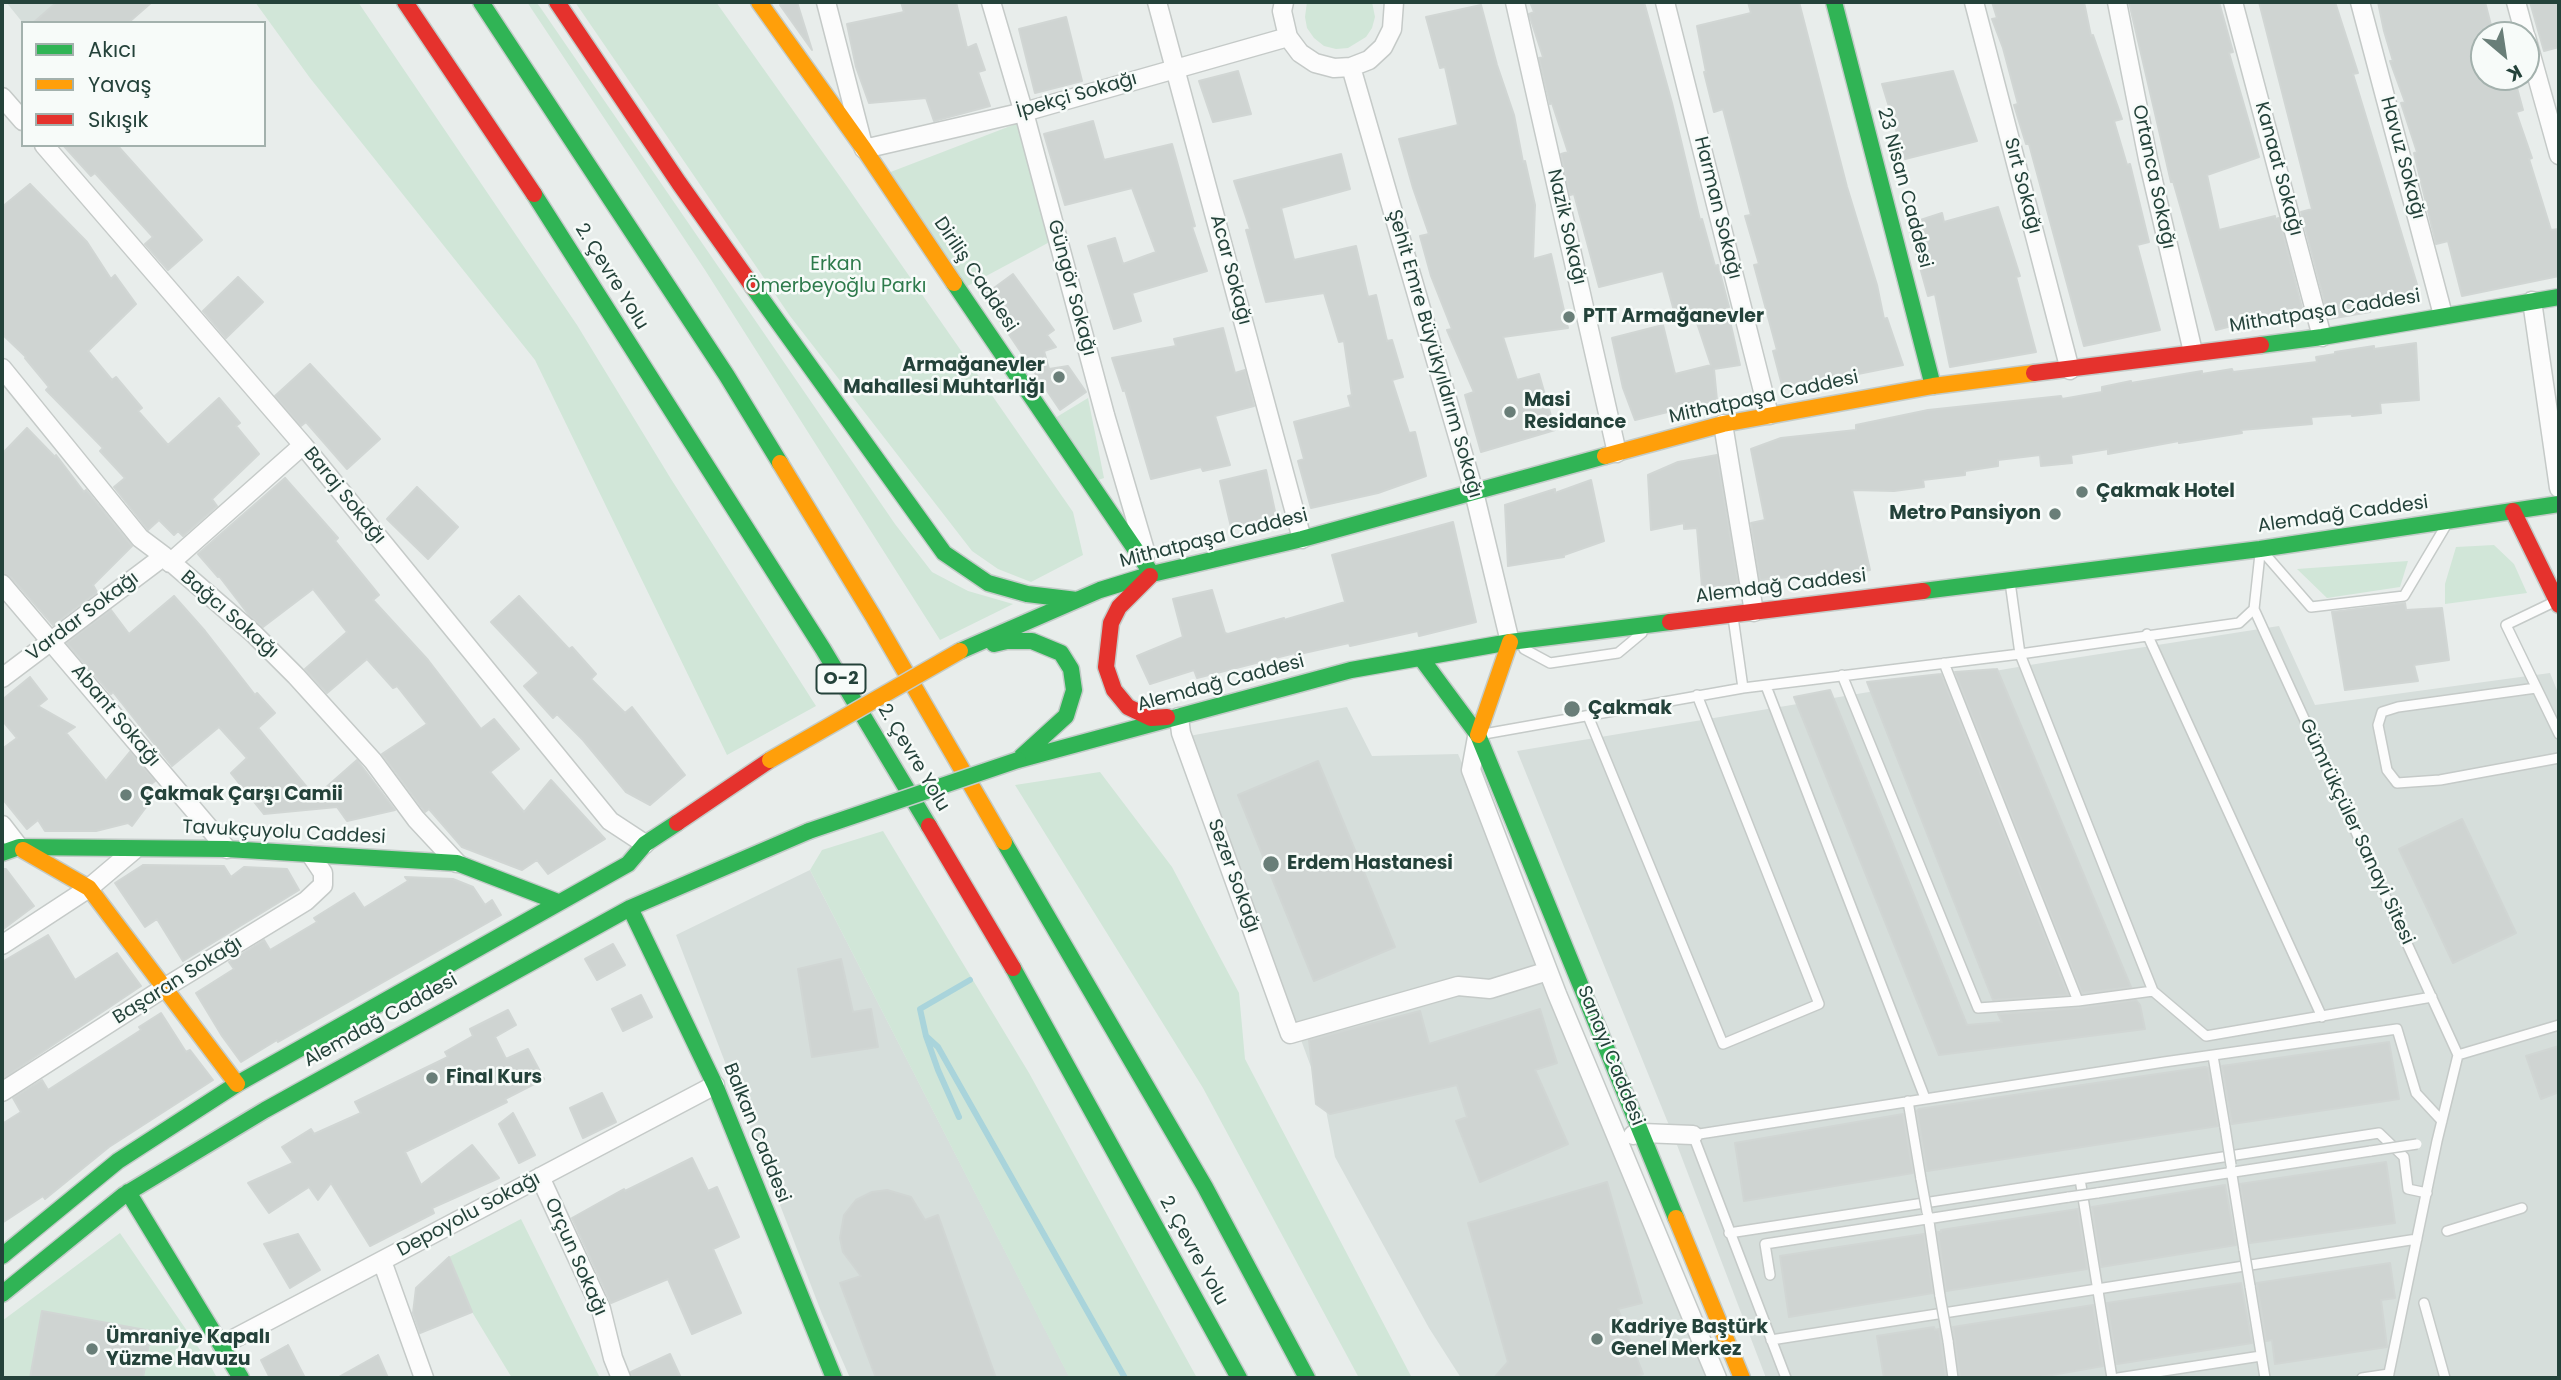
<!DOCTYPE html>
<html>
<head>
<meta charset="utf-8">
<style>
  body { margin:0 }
  #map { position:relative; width:2561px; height:1380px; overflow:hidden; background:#e8edeb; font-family:Poppins,sans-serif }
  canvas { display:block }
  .frame { position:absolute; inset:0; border:4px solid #24423a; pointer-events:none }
  .legend { position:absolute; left:21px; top:21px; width:245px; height:126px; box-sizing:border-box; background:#f7fbf9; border:2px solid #a3b1ad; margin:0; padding:9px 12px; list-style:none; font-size:21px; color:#24423a }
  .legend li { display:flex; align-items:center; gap:14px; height:35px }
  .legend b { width:35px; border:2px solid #a3b1ad }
  .north { position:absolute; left:2470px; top:21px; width:70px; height:70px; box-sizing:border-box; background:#f7fbf9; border:2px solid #a3b1ad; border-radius:50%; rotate:151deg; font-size:19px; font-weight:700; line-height:28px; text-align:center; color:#24423a }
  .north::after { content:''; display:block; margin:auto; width:24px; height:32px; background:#697e78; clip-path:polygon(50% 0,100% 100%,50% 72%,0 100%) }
</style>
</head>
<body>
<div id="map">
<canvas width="2561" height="1380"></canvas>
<div class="frame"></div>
<ul class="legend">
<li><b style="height:9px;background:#30b455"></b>Akıcı</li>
<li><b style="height:9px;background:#ff9f0a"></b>Yavaş</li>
<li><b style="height:9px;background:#e5322d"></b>Sıkışık</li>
</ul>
<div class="north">K</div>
</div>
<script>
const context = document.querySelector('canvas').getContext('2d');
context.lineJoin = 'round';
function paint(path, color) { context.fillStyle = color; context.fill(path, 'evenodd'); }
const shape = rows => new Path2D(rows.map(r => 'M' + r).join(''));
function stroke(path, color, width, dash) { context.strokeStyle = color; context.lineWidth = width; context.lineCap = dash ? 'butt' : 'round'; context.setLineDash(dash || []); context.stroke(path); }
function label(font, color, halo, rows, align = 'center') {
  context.font = font + ' Poppins,sans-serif'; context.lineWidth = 5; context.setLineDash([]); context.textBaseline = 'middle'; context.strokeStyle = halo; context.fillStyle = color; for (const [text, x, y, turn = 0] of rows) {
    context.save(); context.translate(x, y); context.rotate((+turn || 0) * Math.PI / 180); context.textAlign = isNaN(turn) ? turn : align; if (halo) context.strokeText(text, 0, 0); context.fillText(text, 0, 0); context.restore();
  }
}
paint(shape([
  [6,2,150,2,126,23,23,23],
  [2279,626,2315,705,2550,673,2559,695,2559,1378,1766,1378,1677,1145,1517,751,2042,663],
  [1347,707,1372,756,1458,754,1629,1148,1724,1378,1461,1378,1429,1328,1335,1157,1325,1105,1189,736],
  [810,870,1070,1378,850,1378,822,1314,676,935]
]), '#d6dedb');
paint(shape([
  [255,2,358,2,577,325,671,479,816,706,727,755,535,360,310,78],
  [527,2,536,2,540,7,895,524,932,572,968,591,1013,604,940,640,705,270],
  [575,2,716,2,846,185,1073,512,1083,555,1031,582,998,569,972,551,790,316],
  [1307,2,1372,2,1375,17,1372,28,1366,37,1348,48,1336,49,1324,46,1314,38,1307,28,1305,17],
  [1026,120,1059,237,960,290,888,173],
  [1088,398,1104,478,1092,482,1055,418],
  [2494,545,2514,564,2527,593,2445,604,2445,584,2456,547],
  [2408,561,2400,587,2327,598,2297,569],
  [1100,772,1172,867,1239,993,1245,1059,1412,1378,1359,1378,1203,1088,1015,785],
  [883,831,1029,1073,1197,1378,1069,1377,810,870,822,850],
  [521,1219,600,1378,512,1378,472,1312,449,1257],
  [120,1233,209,1363,217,1378,2,1378,2,1321]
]), '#d1e6d8');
stroke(shape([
  [926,1036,938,1047,1125,1378],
  [959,1117,938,1070,926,1036,920,1009,970,980]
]), '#a9d4db', 6);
const building = shape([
  [57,2,152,2,128,23,33,23,57,2],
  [788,2,797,2,812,50,780,5,788,2],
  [901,2,956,2,967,48,976,44,985,70,978,72,990,106,934,121,926,98,869,103,856,67,847,24,904,12,901,2],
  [1530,2,1644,2,1672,103,1700,220,1702,219,1715,266,1718,265,1729,307,1727,308,1740,365,1714,369,1717,400,1635,420,1623,388,1612,338,1663,325,1675,374,1711,365,1694,314,1676,318,1663,271,1599,287,1574,194,1570,195,1561,154,1568,152,1552,103,1550,104,1539,58,1543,57,1529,14,1534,12,1530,2],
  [1748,2,1799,2,1847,187,1877,285,1884,319,1887,318,1903,365,1783,389,1773,351,1777,350,1754,265,1759,264,1745,216,1751,215,1723,109,1714,112,1704,72,1706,72,1697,26,1751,13,1748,2],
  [1992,2,2084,2,2091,36,2093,35,2122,119,2114,121,2127,165,2130,164,2149,242,2137,245,2160,330,2084,346,2029,144,2026,144,2014,105,2018,104,2003,48,1992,19,1997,18,1992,2],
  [2129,2,2219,2,2233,52,2229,53,2259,157,2207,175,2219,230,2275,216,2275,219,2279,218,2302,308,2216,330,2173,181,2171,182,2129,2],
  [2259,2,2335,2,2358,73,2353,74,2419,291,2368,304,2370,312,2329,319,2301,212,2312,209,2259,2],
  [2378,2,2485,2,2491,25,2484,27,2484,77,2514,77,2523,110,2516,112,2532,158,2529,159,2551,230,2559,229,2559,276,2462,296,2448,241,2436,244,2414,153,2417,152,2401,103,2405,102,2390,61,2393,61,2384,31,2378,2],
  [2530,2,2559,2,2559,47,2544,51,2530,2],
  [1481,5,1497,65,1514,115,1523,162,1525,161,1535,205,1533,259,1551,254,1568,328,1503,337,1517,380,1539,374,1555,430,1481,452,1465,395,1474,392,1447,330,1452,329,1431,276,1420,236,1429,234,1413,188,1399,139,1458,125,1445,67,1440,68,1426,17,1481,5],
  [1066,17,1082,81,1035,93,1019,29,1066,17],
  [1238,71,1251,114,1213,122,1199,81,1238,71],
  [1953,71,1977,141,1905,159,1882,84,1953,71],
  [1093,121,1104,160,1172,144,1195,226,1192,227,1207,271,1132,293,1141,321,1114,329,1088,246,1115,238,1123,264,1156,252,1132,188,1065,205,1044,134,1093,121],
  [63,145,117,145,202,240,168,270,145,244,153,237,95,173,91,176,63,145],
  [1341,154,1350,189,1281,208,1294,260,1356,246,1368,297,1376,295,1387,341,1392,340,1403,377,1392,380,1409,433,1415,432,1426,476,1378,493,1311,508,1298,461,1304,459,1294,422,1351,407,1348,396,1352,395,1344,341,1339,342,1324,293,1266,302,1246,230,1250,229,1234,181,1341,154],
  [30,184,87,242,111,279,115,275,136,304,88,351,112,380,116,377,142,408,138,411,168,445,219,398,240,423,236,426,259,454,212,499,217,506,183,536,178,531,174,535,159,520,148,530,114,487,125,478,100,451,103,448,46,390,49,387,25,358,26,357,2,334,2,207,30,184],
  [1998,207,2020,276,2016,277,2036,352,1950,367,1935,294,1928,296,1908,224,1942,213,1944,222,1998,207],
  [1013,274,1054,330,1047,335,1056,347,1044,351,1049,369,1068,366,1086,392,1060,410,983,296,1013,274],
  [238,277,263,302,226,338,203,311,238,277],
  [1223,328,1235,373,1245,370,1254,406,1215,416,1230,465,1203,471,1201,467,1151,479,1125,390,1123,391,1112,358,1176,346,1174,339,1223,328],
  [2416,343,2419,400,2380,403,2381,413,2352,416,2352,414,2311,417,2312,424,2241,430,2242,433,2179,443,2179,441,2108,454,2108,449,2071,455,2072,463,2041,466,2040,455,1998,460,1998,466,1965,471,1965,475,1923,480,1924,487,1894,491,1852,490,1870,570,1834,576,1834,572,1760,580,1751,523,1765,520,1751,449,1781,438,1856,430,1856,425,1928,410,2061,396,2062,399,2102,392,2102,387,2131,381,2131,383,2202,371,2202,374,2232,369,2233,372,2317,362,2316,357,2335,354,2335,352,2374,346,2374,349,2416,343],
  [310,364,380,439,347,469,306,422,301,426,275,396,310,364],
  [27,428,55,457,56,455,84,492,86,490,132,546,93,585,97,592,53,625,11,577,2,573,2,454,27,428],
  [1717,455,1738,584,1702,587,1697,528,1684,529,1684,523,1651,530,1648,475,1678,462,1717,455],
  [1266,470,1276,516,1231,527,1220,481,1266,470],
  [285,478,338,538,335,541,379,595,373,600,428,660,481,729,494,719,519,749,490,772,524,812,551,780,605,839,548,874,537,860,522,870,462,847,429,809,425,812,382,754,427,724,397,686,393,688,367,659,327,693,305,669,347,632,313,589,263,627,249,615,219,576,218,577,198,554,285,478],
  [1591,480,1604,541,1564,555,1564,557,1508,566,1505,505,1555,489,1555,493,1591,480],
  [417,487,458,527,428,559,387,519,417,487],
  [1453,522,1476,622,1419,636,1418,631,1350,646,1349,643,1295,655,1295,653,1197,678,1194,670,1150,684,1137,656,1183,637,1173,599,1212,590,1225,633,1228,634,1284,618,1284,620,1345,602,1332,555,1453,522],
  [174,596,205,631,255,695,257,693,275,713,258,728,315,797,357,760,395,810,347,821,337,807,264,814,231,773,247,758,219,727,172,766,113,692,111,694,67,643,111,610,129,634,174,596],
  [519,596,569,649,572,647,596,674,591,679,625,713,632,707,685,775,650,805,626,792,583,740,557,714,553,718,524,686,539,673,491,622,519,596],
  [2405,603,2406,610,2442,608,2449,660,2414,665,2418,681,2345,690,2332,612,2405,603],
  [1997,669,2113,944,2131,987,2082,993,1955,672,1997,669],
  [1941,674,2068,995,1993,1000,1867,682,1941,674],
  [30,677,47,699,38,706,75,727,66,733,106,781,130,752,155,781,150,785,158,791,132,826,128,823,96,831,45,831,38,820,27,829,2,798,2,749,17,738,2,720,2,700,30,677],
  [1830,690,1967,1025,2002,1022,1998,1014,2079,1008,2136,1000,2140,1005,2145,1029,1939,1055,1794,697,1830,690],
  [1318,761,1395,947,1314,981,1238,795,1318,761],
  [2462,819,2516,933,2453,963,2399,849,2462,819],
  [143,865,224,866,231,877,244,867,287,869,299,890,183,961,157,919,145,927,115,883,143,865],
  [2,869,6,869,34,906,2,930,2,869],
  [405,877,453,879,473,887,485,905,492,900,501,915,278,1042,277,1040,241,1062,222,1036,196,993,234,969,229,962,264,940,270,950,317,922,314,918,354,893,364,908,408,881,405,877],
  [48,935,75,980,117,953,141,986,2,1079,2,962,48,935],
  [613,944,625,965,597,980,585,959,613,944],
  [841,959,853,1012,871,1009,878,1047,812,1057,798,969,841,959],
  [641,995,652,1017,623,1031,612,1009,641,995],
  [1540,1009,1557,1063,1535,1070,1568,1144,1480,1182,1456,1121,1467,1117,1457,1085,1330,1114,1316,1104,1309,1040,1420,1011,1429,1044,1540,1009],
  [508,1010,516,1025,495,1037,506,1059,528,1049,544,1079,505,1099,507,1102,405,1152,421,1185,472,1145,499,1178,432,1208,434,1213,370,1246,331,1183,318,1200,309,1187,269,1213,248,1183,293,1163,282,1147,311,1129,314,1134,361,1113,355,1102,448,1057,445,1052,473,1036,470,1029,508,1010],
  [161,1013,186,1052,190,1050,213,1080,109,1147,45,1199,43,1196,2,1223,2,1124,21,1112,13,1098,42,1080,48,1090,141,1030,139,1027,161,1013],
  [2389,1042,2399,1099,2232,1124,2222,1066,2389,1042],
  [2559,1046,2559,1092,2541,1099,2526,1056,2559,1046],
  [2205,1067,2208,1068,2218,1126,1927,1171,1917,1111,1919,1109,2205,1067],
  [602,1093,616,1122,583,1138,570,1108,602,1093],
  [513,1113,535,1155,519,1163,499,1124,513,1113],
  [1903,1114,1913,1173,1744,1201,1735,1143,1903,1114],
  [692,1158,708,1191,717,1187,739,1237,713,1249,741,1313,692,1334,668,1279,611,1303,572,1218,624,1189,625,1191,692,1158],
  [2386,1162,2395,1223,2250,1243,2240,1184,2386,1162],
  [1607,1182,1642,1303,1618,1309,1643,1374,1633,1378,1494,1378,1508,1362,1468,1223,1607,1182],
  [2225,1185,2236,1245,2101,1267,2092,1207,2225,1185],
  [887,1190,911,1197,925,1220,938,1215,996,1378,876,1378,840,1283,861,1276,843,1252,840,1238,844,1215,856,1200,872,1192,887,1190],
  [2078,1209,2087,1269,1946,1291,1938,1232,1941,1232,1941,1230,2078,1209],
  [298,1234,320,1270,290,1288,264,1244,298,1234],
  [1924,1234,1933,1293,1789,1317,1780,1256,1924,1234],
  [449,1257,472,1312,420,1333,413,1313,416,1288,449,1257],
  [2390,1263,2395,1298,2381,1300,2387,1347,2275,1364,2272,1340,2266,1341,2257,1283,2390,1263],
  [2241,1283,2252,1343,2117,1364,2107,1303,2241,1283],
  [2093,1305,2103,1366,2035,1378,1960,1378,1953,1327,2093,1305],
  [42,1311,151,1331,143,1378,30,1378,42,1311],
  [1934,1327,1935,1330,1939,1329,1946,1378,1884,1378,1877,1336,1934,1327],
  [288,1345,305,1378,270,1378,261,1360,288,1345],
  [670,1354,681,1378,632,1378,631,1372,670,1354],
  [378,1355,388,1378,337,1378,378,1355]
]);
paint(building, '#cfd4d2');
stroke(building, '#d1d6d4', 2);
const lane = shape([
  [2264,553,2311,607,2404,596,2445,527],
  [2010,582,2020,654,2153,991,2206,1036,2432,997],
  [2556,601,2506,625,2559,734],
  [2254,609,2458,1055],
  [1733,617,1743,688],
  [2147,634,2322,1017],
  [1524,649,1550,663,1618,653,1642,633],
  [1944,663,2078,1001],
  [1842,675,1978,1008,2078,1001,2153,991],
  [1766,686,1925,1098],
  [2536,688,2398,707,2382,712,2378,725,2387,770,2397,783,2440,780,2559,758],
  [1588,716,1723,1044,1819,1004,1697,695],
  [1484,734,1743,688,2020,654,2239,623,2254,609,2260,554],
  [2458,1055,2559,1025],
  [2213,1056,2225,1127],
  [1908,1101,1921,1179],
  [2231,1169,2244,1250],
  [2080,1179,2112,1378],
  [2097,1193,2371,1151],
  [1928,1215,1940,1296],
  [2447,1231,2522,1208],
  [1729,1233,2379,1133,2404,1157,2408,1189,2427,1193],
  [1770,1275,1765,1244,2069,1197],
  [2250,1286,2265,1378],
  [2424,1303,2445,1378],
  [1771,1340,2417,1239],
  [1948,1341,1953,1378],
  [1786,1378,1693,1135,2164,1062,2397,1029,2416,1093,2442,1121],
  [2118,1378,2261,1356],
  [2362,1378,2389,1374],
  [2388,1378,2437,1141,2458,1055]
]);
const street = shape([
  [826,2,864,149,1024,112,1288,37],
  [991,2,1026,120,1105,415,1146,554],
  [1157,2,1302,539],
  [1284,2,1282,11,1288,37,1300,53,1315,63,1334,68,1351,67,1369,60,1383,47,1392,29,1394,2],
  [1515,2,1617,453],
  [1665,2,1769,415],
  [1974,2,2070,370],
  [2117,2,2148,159,2193,352],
  [2233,2,2322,337],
  [2360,2,2443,315],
  [2516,2,2525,35],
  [2526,37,2559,155],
  [1351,67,1474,492,1510,642],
  [2,97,23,121],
  [44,145,303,445,610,821,645,844],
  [2532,301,2559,488],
  [2,368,140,538,164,556,254,634,296,676,373,761,416,819,457,863],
  [1723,424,1754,612],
  [170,563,303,445],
  [2,584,227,849],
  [2,678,164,556],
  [1179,717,1181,733,1290,1034,1458,986,1490,989,1548,971],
  [1477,737,1471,770,1557,994,1717,1378],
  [2,825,19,847],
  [2,945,89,888,134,850],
  [2,1092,164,988,306,901,323,885,323,873,311,855],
  [1633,1135,1642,1133,1693,1135],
  [540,1177,601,1309,613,1358,621,1378],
  [382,1261,424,1378],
  [222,1345,715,1085]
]);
const fast = shape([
  [481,2,727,376,780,463],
  [1834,2,1933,386],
  [534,194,823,649,929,826],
  [954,283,1152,574],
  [753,287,944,553,988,583,1027,594,1077,600],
  [2261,345,2322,337,2559,297],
  [1923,591,2260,549,2559,504],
  [994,644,1007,641,1032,641,1061,653,1071,669,1074,690,1066,716,1021,757],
  [960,651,1100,590,1152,574,1302,539,1605,456],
  [1421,658,1478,735,1676,1218],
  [1018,760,1351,670,1510,642,1670,622],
  [1004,842,1205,1187,1307,1378],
  [2,853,19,847,227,849,457,863,558,902],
  [630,908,715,1085,834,1378],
  [1013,968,1239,1378],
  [128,1192,241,1378],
  [2,1256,118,1161,237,1084,628,864,645,844,677,823],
  [2,1294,124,1195,265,1110,630,908,809,831]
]);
const slow = shape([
  [759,2,864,149,954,283],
  [1605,456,1723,424,1933,386,2034,373],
  [780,463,873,616,1004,842],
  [1478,735,1510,642],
  [23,850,89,888,237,1084],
  [1676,1218,1742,1378]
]);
const jam = shape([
  [405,2,534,194],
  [557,2,679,183,753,287],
  [2034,373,2261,345],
  [2513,511,2559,605],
  [1150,576,1119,607,1111,623,1106,667,1114,690,1128,707,1151,718,1167,717],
  [1670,622,1923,591],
  [677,823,770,760],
  [929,826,1013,968]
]);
stroke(lane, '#c5cac8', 12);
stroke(street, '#c5cac8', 21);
stroke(fast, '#c3cbc8', 19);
stroke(slow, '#c3cbc8', 19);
stroke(jam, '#c3cbc8', 19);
stroke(lane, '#fcfcfc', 9);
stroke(street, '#fcfcfc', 18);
stroke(fast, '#30b455', 16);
stroke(slow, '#ff9f0a', 16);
stroke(jam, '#e5322d', 16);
const laneBridge = shape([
  [2225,1127,2231,1165],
  [2371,1151,2417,1144],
  [1921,1179,1927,1212],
  [2069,1197,2097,1193],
  [2244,1250,2250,1286],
  [1940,1296,1948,1341]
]);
const fastBridge = shape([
  [809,831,1018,760]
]);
const slowBridge = shape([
  [770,760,960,651]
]);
stroke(laneBridge, '#c5cac8', 12, []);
stroke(fastBridge, '#c3ccc9', 19, []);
stroke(slowBridge, '#c3ccc9', 19, []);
stroke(laneBridge, '#fcfcfc', 9);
stroke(fastBridge, '#30b455', 16);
stroke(slowBridge, '#ff9f0a', 16);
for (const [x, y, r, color] of [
  [1569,317,7,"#697e78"],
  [1059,377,7,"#697e78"],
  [1510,412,7,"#697e78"],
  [2082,492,7,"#697e78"],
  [2055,514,7,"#697e78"],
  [1572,709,9,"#697e78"],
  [126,795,7,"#697e78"],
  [1271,864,9,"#697e78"],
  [432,1078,7,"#697e78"],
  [1597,1339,7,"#697e78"],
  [92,1349,7,"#697e78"]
]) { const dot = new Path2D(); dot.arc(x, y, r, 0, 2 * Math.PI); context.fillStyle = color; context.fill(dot); stroke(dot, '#f7fbf9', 2.5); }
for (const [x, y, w] of [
  [841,679,49]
]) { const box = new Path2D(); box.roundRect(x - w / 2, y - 14.5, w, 29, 5); context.fillStyle = '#f7fbf9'; context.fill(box); stroke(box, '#24423a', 2); }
label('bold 18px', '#24423a', null, [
  ["O-2",841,679]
]);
label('19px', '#24423a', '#f7fbf9', [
  ["İpekçi Sokağı",1077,96,-16],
  ["Havuz Sokağı",2402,158,75],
  ["Kanaat Sokağı",2278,169,75],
  ["Ortanca Sokağı",2153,177,78],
  ["Sırt Sokağı",2022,186,75],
  ["23 Nisan Caddesi",1904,188,75],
  ["Harman Sokağı",1717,208,76],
  ["Nazik Sokağı",1566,227,77],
  ["Acar Sokağı",1230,270,75],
  ["Diriliş Caddesi",975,275,56],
  ["2. Çevre Yolu",611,277,58],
  ["Güngör Sokağı",1071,288,75],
  ["Mithatpaşa Caddesi",2325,312,-9],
  ["Şehit Emre Büyükyıldırım Sokağı",1434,354,74],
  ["Mithatpaşa Caddesi",1764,398,-12],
  ["Baraj Sokağı",344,496,51],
  ["Alemdağ Caddesi",2343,515,-8],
  ["Mithatpaşa Caddesi",1214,539,-14],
  ["Alemdağ Caddesi",1781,587,-7],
  ["Bağcı Sokağı",229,615,41],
  ["Vardar Sokağı",83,617,-37],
  ["Alemdağ Caddesi",1221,684,-15],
  ["Abant Sokağı",115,716,50],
  ["2. Çevre Yolu",913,758,59],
  ["Gümrükçüler Sanayi Sitesi",2356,832,65],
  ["Tavukçuyolu Caddesi",284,833,3],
  ["Sezer Sokağı",1233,876,70],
  ["Başaran Sokağı",178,981,-32],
  ["Alemdağ Caddesi",381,1021,-29],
  ["Sanayi Caddesi",1610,1056,68],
  ["Balkan Caddesi",756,1133,68],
  ["Depoyolu Sokağı",469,1215,-28],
  ["2. Çevre Yolu",1193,1251,61],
  ["Orçun Sokağı",575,1257,66]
]);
label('19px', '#2d7a4b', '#f7fbf9', [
  ["Erkan",836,265],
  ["Ömerbeyoğlu Parkı",836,287]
]);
label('bold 19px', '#24423a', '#f7fbf9', [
  ["PTT Armağanevler",1583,317],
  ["Armağanevler",1045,366,"right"],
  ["Mahallesi Muhtarlığı",1045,388,"right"],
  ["Masi",1524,401],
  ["Residance",1524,423],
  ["Çakmak Hotel",2096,492],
  ["Metro Pansiyon",2041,514,"right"],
  ["Çakmak",1588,709],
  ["Çakmak Çarşı Camii",140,795],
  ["Erdem Hastanesi",1287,864],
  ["Final Kurs",446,1078],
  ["Kadriye Baştürk",1611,1328],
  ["Genel Merkez",1611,1350],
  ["Ümraniye Kapalı",106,1338],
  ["Yüzme Havuzu",106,1360]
], 'left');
</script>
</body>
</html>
